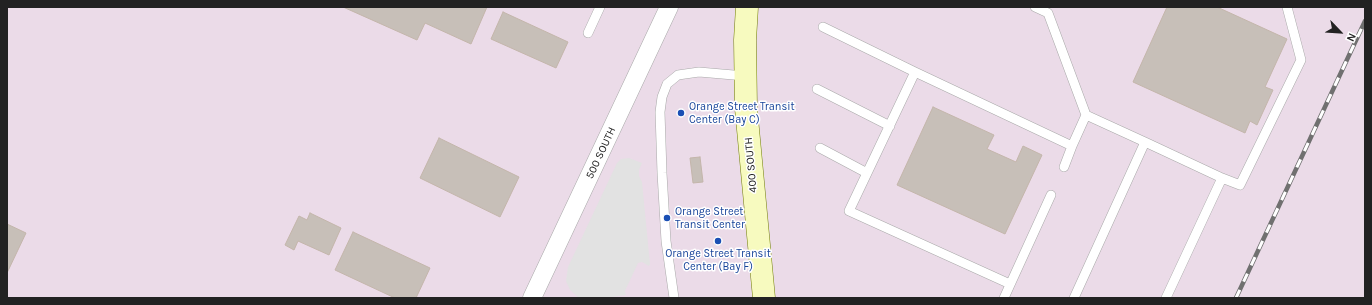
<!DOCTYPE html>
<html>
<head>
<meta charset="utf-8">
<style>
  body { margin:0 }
  #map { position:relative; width:1372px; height:305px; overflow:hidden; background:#f2efe9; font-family:Karla,sans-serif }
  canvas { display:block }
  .frame { position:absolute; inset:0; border:8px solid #222; pointer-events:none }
  .north { position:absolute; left:1320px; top:12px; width:40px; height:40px; -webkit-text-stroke:3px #fff; paint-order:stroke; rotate:115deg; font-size:11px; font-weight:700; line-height:16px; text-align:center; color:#222 }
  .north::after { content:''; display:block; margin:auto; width:14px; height:18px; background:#222; clip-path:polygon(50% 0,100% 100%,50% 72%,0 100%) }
</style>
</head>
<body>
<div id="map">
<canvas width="1372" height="305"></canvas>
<div class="frame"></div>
<div class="north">N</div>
</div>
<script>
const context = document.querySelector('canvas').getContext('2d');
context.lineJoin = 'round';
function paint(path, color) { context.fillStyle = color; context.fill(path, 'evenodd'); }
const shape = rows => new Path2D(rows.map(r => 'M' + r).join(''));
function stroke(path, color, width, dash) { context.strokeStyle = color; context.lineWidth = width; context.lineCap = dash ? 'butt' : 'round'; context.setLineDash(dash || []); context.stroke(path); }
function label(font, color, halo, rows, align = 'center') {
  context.font = font + ' Karla,sans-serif'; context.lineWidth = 3; context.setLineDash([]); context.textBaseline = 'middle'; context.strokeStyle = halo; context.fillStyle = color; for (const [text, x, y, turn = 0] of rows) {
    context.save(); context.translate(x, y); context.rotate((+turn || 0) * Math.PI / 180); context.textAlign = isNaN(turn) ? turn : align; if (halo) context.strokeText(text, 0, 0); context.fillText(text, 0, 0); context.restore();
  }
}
paint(shape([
  [7,7,1365,7,1365,298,7,298]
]), '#ebdbe8');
paint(shape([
  [629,158,642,163,639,170,639,176,642,182,650,264,649,266,642,262,638,263,625,291,626,295,606,298,579,298,570,290,566,281,568,267,617,163,621,159]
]), '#e2e2e2');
const building = shape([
  [343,7,487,7,471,44,425,23,417,40,343,7],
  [1167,7,1217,7,1287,39,1265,87,1273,90,1257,125,1250,121,1245,133,1133,82,1167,7],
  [503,12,568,42,556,68,491,39,503,12],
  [933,107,994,135,987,149,1016,162,1023,146,1042,155,1005,234,897,185,933,107],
  [439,138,519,177,500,217,420,178,439,138],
  [700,157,703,182,693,183,690,158,700,157],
  [310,213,341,228,329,255,298,241,294,250,285,245,299,216,307,220,310,213],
  [7,224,26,233,7,273,7,224],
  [353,232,430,268,416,298,395,298,335,270,353,232]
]);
paint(building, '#c7bfb8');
stroke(building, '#c4b6ab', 1);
const lane = shape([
  [1035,7,1048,13,1086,115],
  [823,27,915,72,1072,146],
  [588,33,600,7],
  [915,72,849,211,1010,284],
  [817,89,890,126],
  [1145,142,1222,178],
  [820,148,867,173],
  [1064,167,1072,146,1086,115,1145,142,1074,298],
  [674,298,666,241,662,173,660,112,662,97,667,84,678,75,699,72,745,76],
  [1004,298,1051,195],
  [1166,298,1222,178,1240,185,1301,60,1287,7]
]);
const street = shape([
  [532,298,669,7]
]);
const secondary = shape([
  [747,7,745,40,746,108,764,298]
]);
stroke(lane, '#a9a9a9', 10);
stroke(street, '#a9a9a9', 19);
stroke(secondary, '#707d05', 23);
stroke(lane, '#fff', 9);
stroke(street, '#fff', 18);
stroke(secondary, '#f7fabf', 22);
const rail = shape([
  [1236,298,1365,21]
]);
stroke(rail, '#707070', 4.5);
stroke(rail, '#fff', 3, [9]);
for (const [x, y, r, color] of [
  [681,113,4,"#1a4fb4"],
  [667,218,4,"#1a4fb4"],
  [718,241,4,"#1a4fb4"]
]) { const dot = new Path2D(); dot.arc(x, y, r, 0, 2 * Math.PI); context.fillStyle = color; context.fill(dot); stroke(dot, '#fff', 1.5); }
label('11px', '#164399', '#fff', [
  ["Orange Street Transit",689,107],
  ["Center (Bay C)",689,120],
  ["Orange Street",675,212],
  ["Transit Center",675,225],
  ["Orange Street Transit",718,254,"center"],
  ["Center (Bay F)",718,267,"center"]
], 'left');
label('11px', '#222', '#fff', [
  ["500 SOUTH",601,153,-65],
  ["400 SOUTH",751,165,-95]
]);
</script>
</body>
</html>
